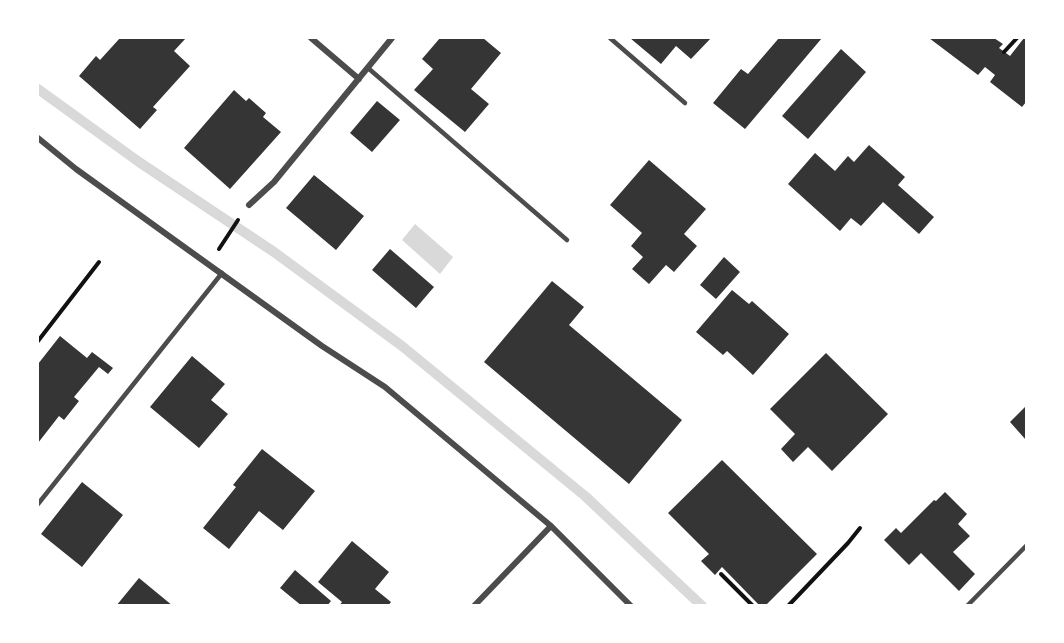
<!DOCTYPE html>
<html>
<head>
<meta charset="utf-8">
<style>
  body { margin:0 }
  #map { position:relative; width:1064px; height:643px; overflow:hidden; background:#fff; font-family:"Exo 2",sans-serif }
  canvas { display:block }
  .frame { position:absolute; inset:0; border:39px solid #fff; pointer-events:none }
</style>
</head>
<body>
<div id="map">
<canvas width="1064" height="643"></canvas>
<div class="frame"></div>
</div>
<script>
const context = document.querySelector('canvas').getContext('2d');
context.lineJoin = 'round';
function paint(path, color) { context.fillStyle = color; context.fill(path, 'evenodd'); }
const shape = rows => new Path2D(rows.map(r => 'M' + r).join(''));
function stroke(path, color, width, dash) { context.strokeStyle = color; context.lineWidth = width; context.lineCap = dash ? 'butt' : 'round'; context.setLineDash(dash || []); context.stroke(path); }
paint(shape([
  [415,224,453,257,440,274,402,240]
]), '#d9d9d9');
stroke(shape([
  [38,89,139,162,274,252,402,346,585,496,702,606]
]), '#d9d9d9', 10);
paint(shape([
  [120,38,186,38,174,51,190,66,153,107,157,110,140,129,79,76,96,56,100,60],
  [440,38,483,38,501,53,471,89,489,104,465,132,414,90,433,69,422,59],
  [630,38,711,38,691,59,676,46,661,64],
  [779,38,822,38,745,129,713,103,741,69,748,74],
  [929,38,994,38,1003,44,999,48,1010,56,1024,38,1026,38,1026,102,1022,107,990,82,995,75,985,67,978,75],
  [841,49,866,72,808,139,782,116],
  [234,90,246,101,249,98,266,113,263,117,281,132,230,189,184,148],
  [377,101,400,120,372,152,350,133],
  [869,145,905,177,898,185,934,217,919,234,883,202,861,226,851,218,840,231,788,184,815,153,835,171,848,156,854,162],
  [649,160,706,209,684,234,697,246,674,272,666,265,649,284,632,269,643,257,631,246,642,233,610,205],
  [314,175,364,216,336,250,286,208],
  [390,249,434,287,416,308,372,270],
  [724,257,740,272,716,299,700,285],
  [552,281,584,307,569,325,682,420,629,484,484,362],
  [732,290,749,304,752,301,789,334,753,375,727,351,723,355,696,332],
  [60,336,87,358,92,352,113,368,108,374,99,367,74,397,79,401,64,420,59,416,38,443,38,364],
  [826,353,888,414,832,471,808,447,793,462,781,449,795,434,770,409],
  [192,356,225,384,211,400,228,414,199,448,150,407],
  [1026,406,1026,440,1010,422],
  [262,449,315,491,283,530,259,511,229,549,203,528,236,487,233,485],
  [722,460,817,554,765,606,760,606,722,567,715,575,701,561,709,554,668,513],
  [82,482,123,515,82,567,41,534],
  [945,492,967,514,958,524,970,536,953,552,975,574,959,591,921,553,909,565,884,540,896,528,901,533,934,500,936,501],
  [352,541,389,572,375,589,391,602,388,606,339,606,342,602,318,582],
  [295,570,331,601,327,606,302,606,280,588],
  [139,578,173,606,116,606]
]), '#353535');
stroke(shape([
  [1004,52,1017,38],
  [219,249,238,220],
  [38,341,99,262],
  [721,574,753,606],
  [788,606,848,543,860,528]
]), '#111', 4);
stroke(shape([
  [610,38,685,103],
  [368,68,567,240],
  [38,504,222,273],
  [967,606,1026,546]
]), '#4c4c4c', 4.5);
stroke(shape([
  [311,38,359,79],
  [38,138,76,169,180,244,322,346,385,387,551,526,631,606],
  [249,205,274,182,392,38],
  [474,606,551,526]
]), '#4c4c4c', 6);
</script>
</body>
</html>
